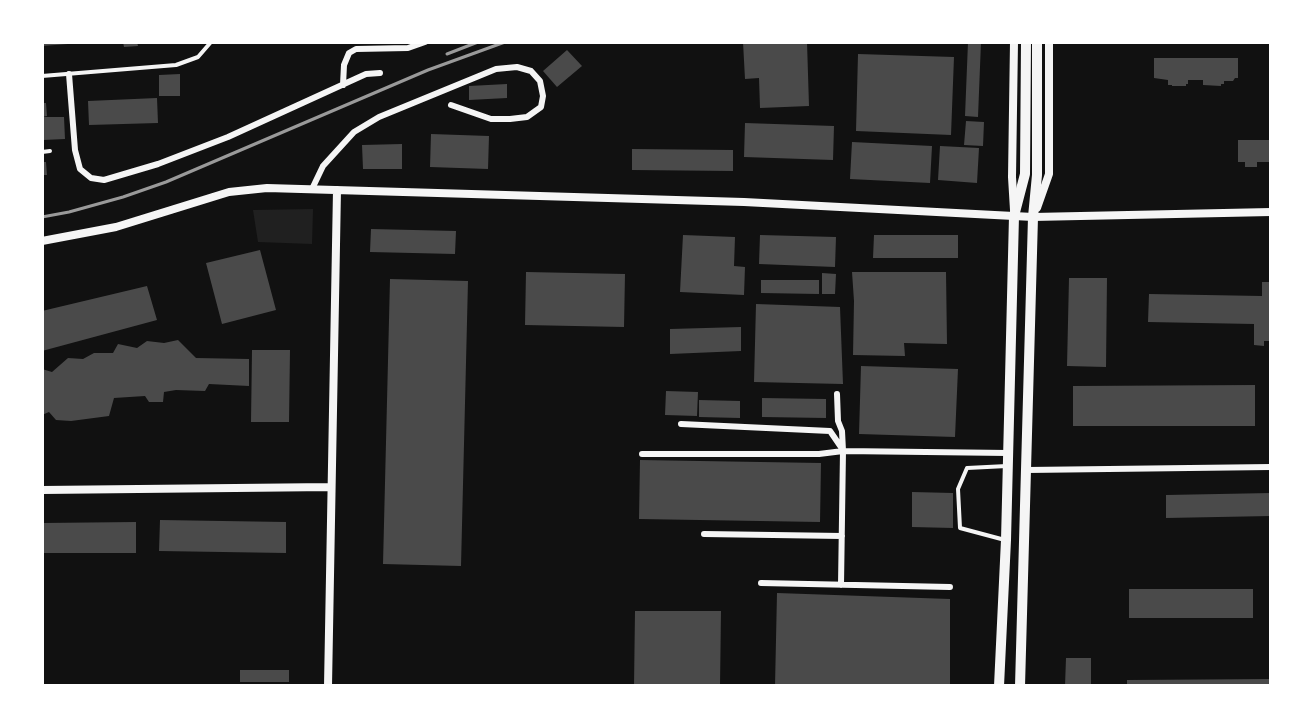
<!DOCTYPE html>
<html>
<head>
<meta charset="utf-8">
<style>
  body { margin:0 }
  #map { position:relative; width:1313px; height:728px; overflow:hidden; background:#111; font-family:Commissioner,sans-serif }
  canvas { display:block }
  .frame { position:absolute; inset:0; border:44px solid #fff; pointer-events:none }
</style>
</head>
<body>
<div id="map">
<canvas width="1313" height="728"></canvas>
<div class="frame"></div>
</div>
<script>
const context = document.querySelector('canvas').getContext('2d');
context.lineJoin = 'round';
function paint(path, color) { context.fillStyle = color; context.fill(path, 'evenodd'); }
const shape = rows => new Path2D(rows.map(r => 'M' + r).join(''));
function stroke(path, color, width, dash) { context.strokeStyle = color; context.lineWidth = width; context.lineCap = dash ? 'butt' : 'round'; context.setLineDash(dash || []); context.stroke(path); }
paint(shape([
  [313,209,312,244,258,242,253,210]
]), '#202020');
paint(shape([
  [42,42,68,42,68,44,42,46],
  [123,42,137,42,138,46,124,47],
  [743,42,807,42,809,106,760,108,759,78,745,79],
  [968,42,981,42,978,117,965,116],
  [567,50,582,66,557,87,543,71],
  [858,54,954,57,951,135,856,131],
  [1154,58,1238,58,1238,78,1235,78,1233,81,1224,81,1224,84,1221,84,1221,86,1203,85,1203,80,1188,80,1188,84,1186,84,1186,86,1172,86,1172,85,1168,85,1168,80,1154,78],
  [180,74,180,96,159,96,159,75],
  [507,84,507,98,469,100,469,86],
  [157,98,158,123,89,125,88,101],
  [42,103,46,103,47,116,42,117],
  [42,117,64,117,65,139,43,140],
  [966,121,984,122,983,146,964,145],
  [745,123,834,126,833,160,744,157],
  [431,134,489,136,488,169,430,167],
  [1238,140,1271,140,1271,162,1257,162,1257,167,1245,167,1245,162,1238,162],
  [852,142,932,146,930,183,850,179],
  [402,144,402,169,363,169,362,145],
  [940,146,979,148,977,183,938,180],
  [632,149,733,150,733,171,632,170],
  [42,162,46,162,47,175,42,175],
  [371,229,456,231,455,254,370,252],
  [683,235,735,237,734,266,745,267,744,295,680,292],
  [760,235,836,237,835,267,759,264],
  [874,235,958,235,958,258,873,258],
  [260,250,276,310,222,324,206,263],
  [526,272,625,274,624,327,525,325],
  [852,272,946,272,947,344,904,343,905,356,853,355,854,301],
  [822,273,836,274,835,294,822,294],
  [1069,278,1107,278,1106,367,1067,366],
  [390,279,468,281,461,566,383,564],
  [761,280,819,280,819,294,761,293],
  [1262,282,1271,282,1271,341,1264,341,1264,346,1254,345,1254,324,1148,322,1149,294,1262,296],
  [147,286,157,320,42,351,42,311],
  [756,304,840,307,843,384,754,382],
  [741,327,741,351,670,354,670,329],
  [178,340,196,358,249,359,249,386,209,384,205,391,176,390,164,392,163,402,149,402,145,396,114,398,109,416,71,421,56,420,49,412,42,415,42,369,52,372,68,358,83,359,94,353,113,353,118,344,137,348,147,341,164,343],
  [252,350,290,350,289,422,251,422],
  [861,366,958,369,955,437,859,434],
  [1255,385,1255,426,1073,426,1073,386],
  [666,391,698,392,697,416,665,415],
  [762,398,826,399,826,418,762,417],
  [699,400,740,401,740,418,699,417],
  [640,460,821,463,820,522,639,519],
  [912,492,953,493,953,528,912,527],
  [1271,493,1271,516,1166,518,1166,495],
  [160,520,286,522,286,553,159,551],
  [136,522,136,553,42,553,42,523],
  [1129,589,1253,589,1253,618,1129,618],
  [777,593,950,599,950,686,775,686],
  [635,611,721,611,720,686,634,686],
  [1066,658,1091,658,1091,686,1065,686],
  [240,670,289,670,289,682,240,682],
  [1271,679,1271,686,1127,686,1127,680]
]), '#4a4a4a');
stroke(shape([
  [42,76,176,65,198,57,211,42],
  [42,152,50,151],
  [1005,540,960,528,958,489,967,468,1007,466]
]), '#f5f5f5', 4);
stroke(shape([
  [69,74,75,150,80,169,91,178,104,180,158,164,228,137,366,74,380,73],
  [343,85,344,65,349,53,356,49,408,48,425,42],
  [312,189,323,166,354,132,379,117,496,69,517,67,531,71,540,81,543,96,541,107,527,117,510,119,491,119,451,105],
  [837,394,838,421,842,431,843,451,841,585],
  [681,424,830,431,843,450],
  [642,454,819,454,843,451,1008,453],
  [1027,470,1271,467],
  [704,534,842,536],
  [761,583,950,587]
]), '#f5f5f5', 6);
stroke(shape([
  [1037,208,1049,174,1049,42],
  [1014,210,1012,177,1014,42],
  [42,241,116,227,229,192,267,188,744,202,1033,217,1271,212],
  [42,490,331,487],
  [328,686,337,190]
]), '#f5f5f5', 8);
stroke(shape([
  [999,686,1006,540,1014,216,1025,174,1026,42],
  [1020,686,1033,217,1037,175,1037,42]
]), '#f5f5f5', 10);
stroke(shape([
  [447,54,478,42],
  [42,217,69,212,123,197,166,182,428,70,505,42]
]), '#9a9a9a', 3);
</script>
</body>
</html>
